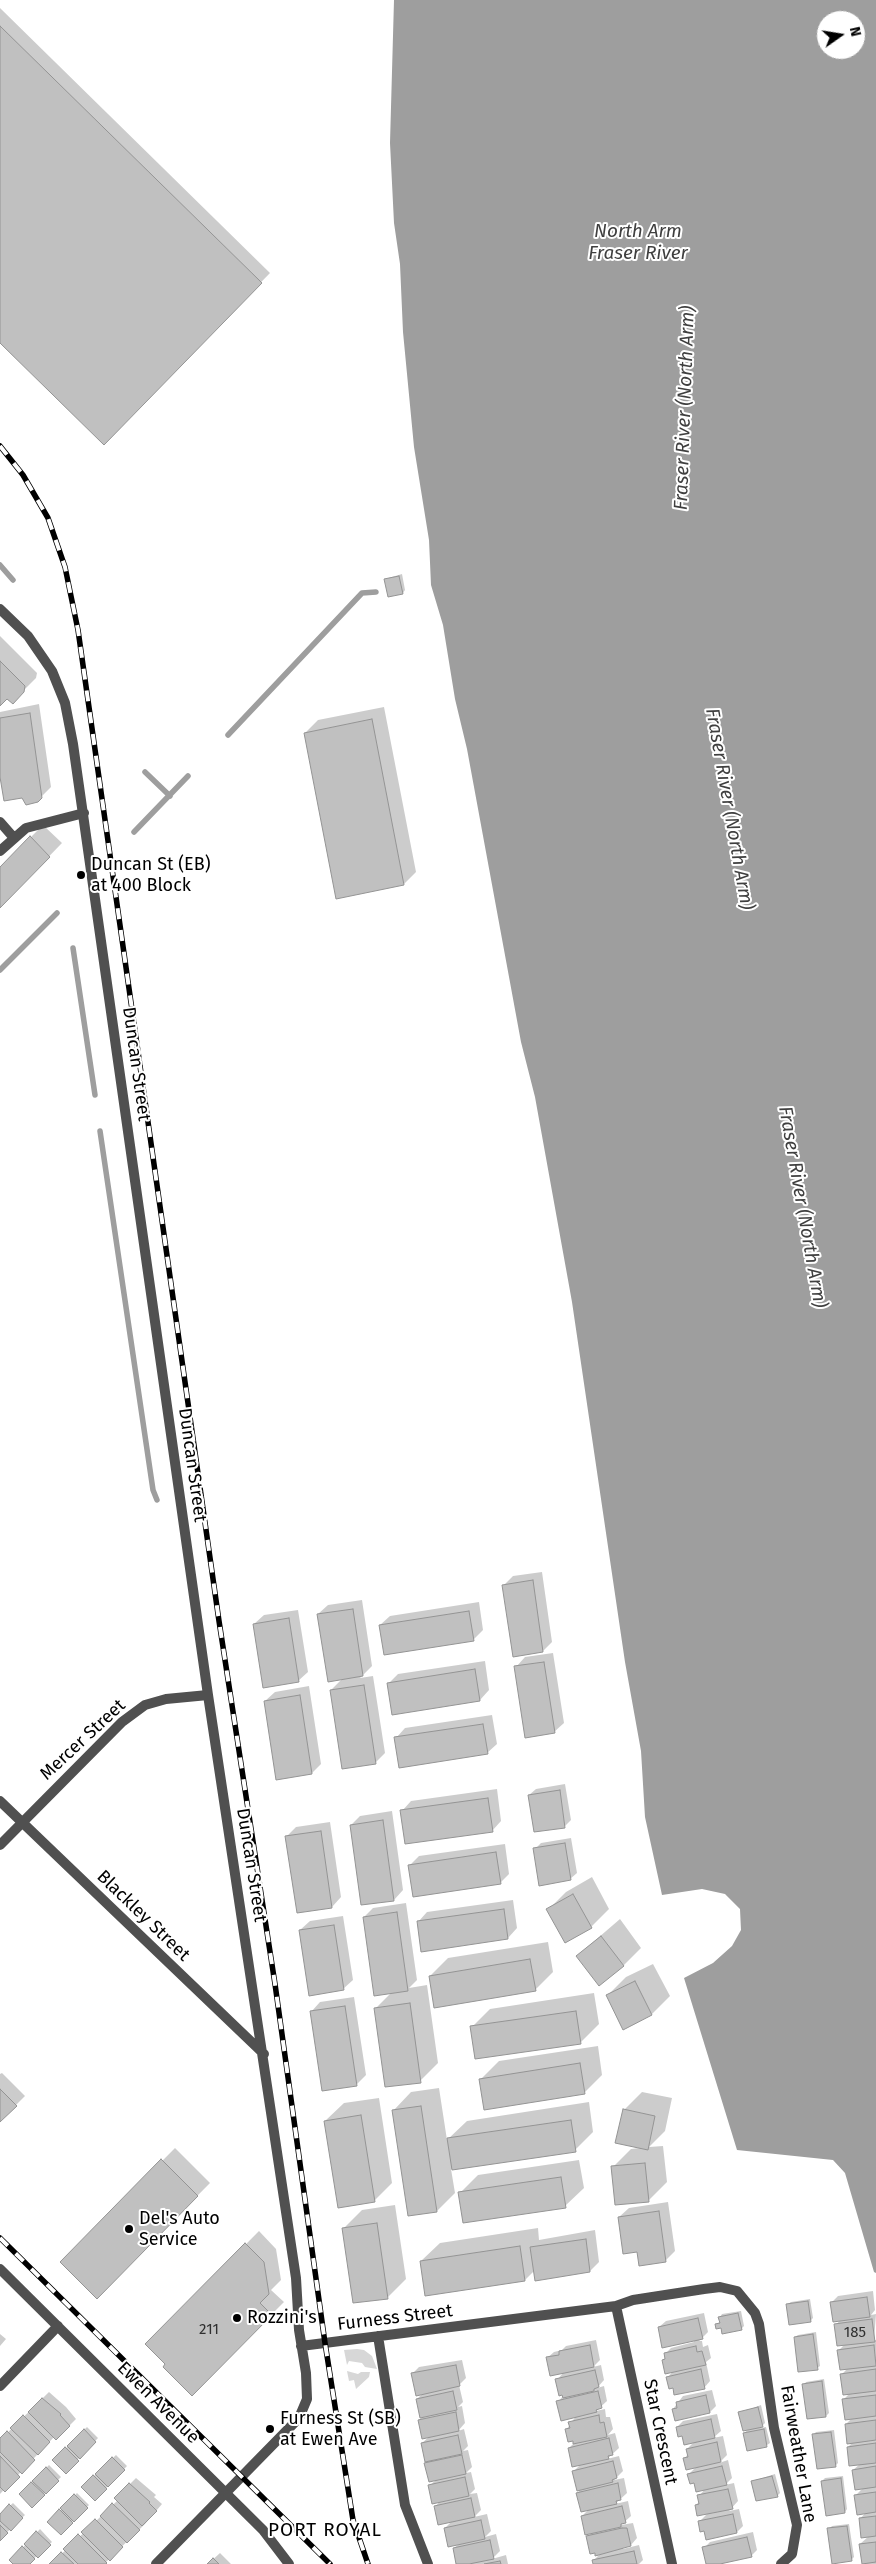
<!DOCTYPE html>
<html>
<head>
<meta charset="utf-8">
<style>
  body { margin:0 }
  #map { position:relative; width:876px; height:2564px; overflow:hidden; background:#fff; font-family:"Fira Sans",sans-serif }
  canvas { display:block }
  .north { position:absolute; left:816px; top:10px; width:50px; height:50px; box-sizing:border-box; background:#fff; border:1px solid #999; border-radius:50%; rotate:77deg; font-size:14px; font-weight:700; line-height:20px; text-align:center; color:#000 }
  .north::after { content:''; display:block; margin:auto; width:18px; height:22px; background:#000; clip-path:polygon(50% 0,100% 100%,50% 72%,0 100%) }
</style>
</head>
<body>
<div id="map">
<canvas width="876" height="2564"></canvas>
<div class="north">N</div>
</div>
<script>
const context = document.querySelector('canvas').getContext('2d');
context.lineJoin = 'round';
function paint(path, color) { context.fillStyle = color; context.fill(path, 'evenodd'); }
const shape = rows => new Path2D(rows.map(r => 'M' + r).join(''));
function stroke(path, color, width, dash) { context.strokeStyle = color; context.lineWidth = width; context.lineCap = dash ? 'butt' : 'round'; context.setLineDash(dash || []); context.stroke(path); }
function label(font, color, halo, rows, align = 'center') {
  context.font = font + ' "Fira Sans",sans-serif'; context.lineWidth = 4; context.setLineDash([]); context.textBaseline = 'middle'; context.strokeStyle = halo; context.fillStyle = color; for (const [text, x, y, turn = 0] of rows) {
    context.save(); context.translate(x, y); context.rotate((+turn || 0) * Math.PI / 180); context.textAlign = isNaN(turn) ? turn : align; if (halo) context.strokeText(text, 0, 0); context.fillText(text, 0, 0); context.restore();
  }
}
paint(shape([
  [357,2349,364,2350,372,2356,377,2369,365,2367,362,2363,349,2361,347,2365,344,2350],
  [347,2371,358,2374,361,2372,370,2372,369,2377,356,2389,354,2380,349,2381]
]), '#d7d7d7');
paint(shape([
  [394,0,876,0,876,2273,874,2272,845,2173,833,2160,737,2150,684,1978,713,1963,732,1946,741,1930,740,1909,725,1894,702,1889,662,1895,645,1817,641,1751,625,1662,572,1302,535,1097,521,1042,467,749,455,699,443,625,431,585,429,540,414,447,403,332,400,264,394,223,390,143],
  [826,20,856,20,856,50,826,50]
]), '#9e9e9e');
paint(shape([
  [0,8,270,273,104,443,0,341],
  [402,574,405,590,403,593,385,579],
  [0,636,37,673,36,678,12,702,7,697,0,705],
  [39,704,51,787,37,801,0,769,0,712],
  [384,707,416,872,404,884,305,733,318,720],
  [43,825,62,843,0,907,0,868],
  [542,1572,552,1642,543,1651,503,1586,513,1576],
  [362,1600,372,1666,360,1678,373,1676,385,1753,375,1763,331,1690,343,1678,318,1614,328,1605],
  [479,1602,483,1630,473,1640,380,1625,390,1616],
  [298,1610,308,1672,298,1681,254,1624,264,1615],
  [553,1653,564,1723,554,1732,516,1667,525,1657],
  [485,1661,489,1690,480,1700,389,1683,398,1674],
  [309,1686,321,1764,312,1773,265,1701,275,1692],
  [492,1715,497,1744,487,1753,396,1738,405,1728],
  [565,1784,571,1820,565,1826,535,1831,529,1795,536,1789],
  [497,1789,501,1821,492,1831,402,1811,411,1801],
  [392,1811,403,1890,394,1900,351,1825,360,1816],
  [330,1822,341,1897,332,1907,286,1837,296,1827],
  [571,1838,577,1873,570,1879,535,1849,541,1843],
  [505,1844,509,1874,500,1883,410,1865,419,1856],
  [592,1877,609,1909,591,1927,548,1910,566,1892],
  [513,1900,517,1928,508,1938,422,1950,418,1922,427,1912],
  [406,1903,417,1980,409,1988,427,1985,438,2063,420,2081,376,2008,392,1992,364,1917,373,1908],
  [343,1916,353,1980,343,1989,300,1930,310,1921],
  [620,1919,641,1948,623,1966,577,1956],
  [548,1942,553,1972,535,1990,430,1976,448,1958],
  [653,1964,670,1996,652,2014,608,1995,626,1977],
  [594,1993,599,2024,581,2042,472,2027,490,2009],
  [354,1997,366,2075,356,2085,311,2012,320,2002],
  [598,2046,602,2075,584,2093,481,2079,499,2061],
  [2,2073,25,2096,0,2121,0,2074],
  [439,2088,447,2140,467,2121,589,2102,593,2132,575,2150,451,2169,455,2193,437,2211,393,2111,411,2092],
  [642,2092,672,2098,665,2131,649,2147,663,2146,667,2182,649,2200,613,2167,631,2149,640,2148,624,2110],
  [379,2098,392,2183,374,2201,325,2121,344,2103],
  [175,2148,210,2183,97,2297,62,2262],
  [579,2160,584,2188,565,2206,460,2193,478,2175],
  [668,2202,675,2251,665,2261,638,2250,619,2217,629,2208],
  [395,2205,406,2279,388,2297,344,2228,362,2210],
  [538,2228,539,2240,595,2230,599,2262,590,2271,535,2270,525,2280,421,2261,440,2243],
  [259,2231,276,2249,281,2280,271,2290,284,2302,192,2394,147,2344],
  [873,2291,875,2310,871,2315,876,2314,874,2340,876,2340,876,2564,863,2564,860,2544,869,2536,860,2519,866,2512,856,2495,864,2487,853,2470,860,2464,848,2447,853,2442,846,2424,853,2417,843,2400,850,2393,842,2374,848,2368,839,2350,845,2344,836,2325,840,2320,832,2302,838,2296],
  [810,2299,813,2318,810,2321,788,2304,791,2302],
  [741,2311,744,2326,741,2329,717,2324,721,2321,720,2317,722,2314],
  [704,2313,708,2332,699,2341,702,2341,703,2347,708,2345,711,2358,706,2362,710,2381,704,2388,674,2387,668,2377,674,2370,663,2360,666,2358,665,2354,671,2348,694,2342,693,2340,659,2327,666,2321],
  [816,2332,820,2366,817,2368,795,2337,798,2335],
  [0,2334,6,2339,0,2346],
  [596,2340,600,2360,593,2367,601,2365,604,2380,597,2388,604,2386,607,2401,596,2411,605,2409,606,2417,610,2417,613,2429,608,2435,615,2433,619,2448,607,2459,619,2456,623,2471,614,2480,624,2478,627,2493,615,2504,628,2501,631,2516,621,2525,633,2523,637,2538,631,2545,623,2547,623,2549,639,2545,643,2560,639,2564,594,2564,593,2561,601,2553,587,2537,592,2532,582,2516,589,2509,577,2493,583,2488,573,2472,581,2464,569,2448,574,2443,566,2430,576,2416,558,2402,563,2396,557,2380,564,2372,547,2358,554,2352,562,2350,566,2346],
  [462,2360,466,2378,459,2385,463,2402,458,2407,462,2406,465,2423,458,2431,464,2429,468,2446,463,2451,468,2450,472,2467,466,2473,471,2472,475,2489,470,2494,477,2493,481,2510,474,2517,487,2514,491,2531,485,2537,496,2534,500,2551,492,2559,506,2555,508,2564,471,2564,473,2562,457,2564,454,2548,460,2543,445,2528,452,2521,435,2507,440,2501,429,2486,436,2480,426,2464,430,2459,422,2443,430,2436,419,2420,424,2415,417,2399,423,2393,413,2373,419,2367],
  [824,2379,829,2413,826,2416,804,2385,806,2382],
  [712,2390,716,2406,710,2412,673,2409,683,2396],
  [49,2392,66,2407,76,2419,56,2439,54,2437,0,2494,0,2440],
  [761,2405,765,2423,760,2428,766,2427,770,2443,767,2445,744,2433,749,2429,740,2413],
  [717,2414,721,2431,713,2438,723,2436,727,2455,719,2463,728,2460,732,2478,725,2485,734,2483,738,2501,729,2511,739,2509,743,2526,737,2532,705,2529,699,2522,708,2513,696,2505,700,2501,699,2496,706,2488,695,2482,689,2474,697,2466,684,2459,688,2454,687,2449,695,2441,683,2435,677,2427,683,2421],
  [87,2427,98,2438,66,2472,54,2460],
  [834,2430,838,2463,835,2466,813,2435,816,2432],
  [116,2455,127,2466,95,2500,82,2487],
  [49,2465,61,2477,32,2506,21,2494],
  [775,2474,780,2493,777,2496,753,2481],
  [843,2476,847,2509,845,2512,822,2481,825,2478],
  [136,2478,156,2495,154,2497,162,2504,145,2524,104,2564,51,2564,118,2500,116,2498],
  [77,2493,89,2505,61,2533,49,2522],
  [13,2503,25,2515,0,2539,0,2515],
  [849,2524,854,2557,851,2560,829,2529,832,2526],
  [40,2529,52,2542,28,2564,15,2564,11,2560],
  [753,2532,757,2550,751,2556,707,2564,704,2548,710,2542],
  [220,2553,231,2564,208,2564]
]), '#0003');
stroke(shape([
  [0,565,13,580],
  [228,735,362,593,376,592],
  [145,772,170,796],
  [134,832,188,776],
  [73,948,95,1095],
  [0,970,57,913],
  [100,1131,153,1490,157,1500]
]), '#9e9e9e', 5.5);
const building = shape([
  [0,26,262,283,104,445,0,343,0,26],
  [399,576,403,594,388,597,384,579,399,576],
  [0,661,25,686,24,692,13,704,7,699,0,706,0,661],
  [30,713,42,798,38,802,26,805,22,798,4,801,0,777,0,718,30,713],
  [372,719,404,885,336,899,304,733,372,719],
  [30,836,50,857,0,908,0,867,30,836],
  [533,1580,543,1652,513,1657,502,1585,533,1580],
  [353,1609,363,1676,328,1682,317,1614,353,1609],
  [469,1611,474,1641,384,1655,379,1625,469,1611],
  [289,1618,299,1682,263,1688,253,1624,289,1618],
  [544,1662,555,1733,525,1738,514,1666,544,1662],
  [475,1669,480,1701,392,1715,387,1683,475,1669],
  [364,1685,376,1764,342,1769,330,1690,364,1685],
  [300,1695,312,1774,276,1780,264,1701,300,1695],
  [483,1724,488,1754,399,1768,394,1737,483,1724],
  [560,1790,565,1828,534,1832,528,1795,560,1790],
  [488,1798,493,1832,405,1844,400,1810,488,1798],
  [383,1820,394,1901,361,1905,350,1825,383,1820],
  [321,1831,332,1908,297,1913,285,1836,321,1831],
  [565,1843,571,1880,539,1886,533,1848,565,1843],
  [496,1852,501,1884,413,1897,408,1865,496,1852],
  [573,1894,592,1928,565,1943,546,1909,573,1894],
  [504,1909,508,1939,421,1952,417,1921,504,1909],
  [397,1912,408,1991,374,1996,363,1917,397,1912],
  [334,1925,344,1990,309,1996,299,1930,334,1925],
  [601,1936,624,1966,599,1986,576,1956,601,1936],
  [530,1959,536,1991,434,2008,429,1976,530,1959],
  [635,1981,652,2015,623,2030,606,1995,635,1981],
  [410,2003,421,2083,385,2087,374,2008,410,2003],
  [345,2006,357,2086,322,2091,310,2011,345,2006],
  [576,2011,581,2044,475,2059,470,2026,576,2011],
  [580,2063,585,2094,484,2110,479,2079,580,2063],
  [0,2089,17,2106,0,2122,0,2089],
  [421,2106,437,2212,408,2216,392,2110,421,2106],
  [623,2109,655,2116,648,2150,615,2143,623,2109],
  [361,2115,375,2202,338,2208,324,2121,361,2115],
  [571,2120,576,2152,452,2170,447,2138,571,2120],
  [161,2159,198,2196,97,2299,60,2262,161,2159],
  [645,2163,649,2202,615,2205,611,2166,645,2163],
  [561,2177,566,2208,463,2223,458,2192,561,2177],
  [659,2211,666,2262,639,2266,637,2252,623,2254,618,2217,659,2211],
  [377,2223,388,2299,353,2303,342,2228,377,2223],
  [586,2239,590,2272,535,2281,530,2247,586,2239],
  [245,2243,264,2262,269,2294,260,2303,272,2315,192,2396,163,2367,165,2364,145,2344,245,2243],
  [520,2246,525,2281,425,2296,420,2261,520,2246],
  [867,2297,870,2317,833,2322,830,2302,867,2297],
  [808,2301,811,2322,789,2325,786,2304,808,2301],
  [738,2313,742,2330,722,2334,721,2328,716,2329,715,2324,720,2323,718,2317,738,2313],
  [698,2318,703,2339,662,2348,658,2327,698,2318],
  [872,2319,875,2342,837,2346,834,2324,872,2319],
  [813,2334,818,2370,798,2372,794,2337,813,2334],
  [590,2345,594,2367,550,2376,546,2357,559,2355,559,2351,590,2345],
  [874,2345,876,2366,840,2370,837,2350,874,2345],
  [696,2346,697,2352,702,2351,706,2365,665,2374,662,2360,665,2359,664,2353,696,2346],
  [456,2365,460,2386,416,2396,411,2373,456,2365],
  [701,2369,705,2389,674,2395,673,2388,669,2389,666,2377,701,2369],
  [876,2369,876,2391,843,2395,840,2374,876,2369],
  [595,2370,599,2387,594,2389,594,2391,563,2398,562,2395,559,2396,555,2379,595,2370],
  [822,2381,826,2417,807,2419,802,2384,822,2381],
  [453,2391,457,2410,420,2418,416,2399,453,2391],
  [598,2391,602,2408,596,2410,597,2412,561,2421,556,2401,598,2391],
  [706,2395,710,2413,675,2421,672,2409,677,2408,676,2402,706,2395],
  [876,2395,876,2416,845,2420,842,2399,876,2395],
  [42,2398,61,2414,60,2415,70,2426,56,2440,28,2412,42,2398],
  [758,2407,763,2427,743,2431,738,2412,758,2407],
  [456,2412,459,2431,422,2439,418,2420,456,2412],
  [23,2415,50,2442,38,2455,10,2428,23,2415],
  [599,2415,600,2423,604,2422,607,2437,573,2444,573,2441,568,2442,565,2429,570,2428,568,2422,599,2415],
  [711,2419,715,2438,684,2445,682,2436,678,2437,676,2427,711,2419],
  [876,2420,876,2440,847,2444,845,2424,876,2420],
  [84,2429,96,2442,80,2459,67,2446,84,2429],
  [764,2429,767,2447,747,2451,743,2433,764,2429],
  [7,2431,35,2460,22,2474,0,2452,0,2438,7,2431],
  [831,2432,836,2467,817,2469,812,2434,831,2432],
  [458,2435,462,2454,425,2462,421,2443,458,2435],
  [609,2438,613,2455,608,2456,609,2459,572,2467,568,2448,609,2438],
  [717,2442,721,2462,686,2470,683,2458,688,2457,686,2449,717,2442],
  [876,2443,876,2463,849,2466,847,2447,876,2443],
  [65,2447,79,2461,66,2474,52,2460,65,2447],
  [462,2455,466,2474,429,2482,424,2463,462,2455],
  [0,2456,20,2477,5,2492,0,2487,0,2456],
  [112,2457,125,2470,108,2487,95,2474,112,2457],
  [613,2461,617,2478,612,2480,613,2482,577,2491,572,2471,613,2461],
  [722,2466,727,2485,696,2492,694,2483,690,2484,687,2474,722,2466],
  [876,2466,876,2487,855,2490,852,2470,876,2466],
  [46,2467,59,2481,46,2494,32,2481,46,2467],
  [93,2475,107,2489,95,2501,81,2487,93,2475],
  [772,2476,778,2497,756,2501,751,2481,772,2476],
  [465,2477,469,2496,432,2504,428,2485,465,2477],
  [841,2478,845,2513,826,2516,821,2481,841,2478],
  [31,2482,45,2495,32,2508,19,2494,31,2482],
  [129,2483,150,2502,149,2503,157,2511,142,2526,114,2498,129,2483],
  [618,2483,621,2500,616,2501,617,2504,581,2512,576,2493,618,2483],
  [728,2489,733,2509,697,2516,695,2505,699,2504,697,2495,728,2489],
  [876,2492,876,2512,857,2515,854,2495,876,2492],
  [74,2494,88,2508,74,2522,60,2508,74,2494],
  [471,2498,475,2517,438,2525,434,2506,471,2498],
  [112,2503,140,2530,127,2543,100,2516,112,2503],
  [9,2504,23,2518,11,2531,0,2521,0,2514,9,2504],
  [622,2506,626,2523,621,2524,621,2527,585,2535,581,2516,622,2506],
  [59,2509,73,2523,61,2535,47,2522,59,2509],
  [733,2514,737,2533,706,2540,704,2531,700,2532,698,2521,733,2514],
  [876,2516,876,2536,861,2538,859,2518,876,2516],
  [95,2519,123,2547,110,2561,81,2532,95,2519],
  [481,2520,485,2539,448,2547,444,2528,481,2520],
  [0,2525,8,2533,0,2541,0,2525],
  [847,2526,852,2561,832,2564,827,2528,847,2526],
  [622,2528,627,2528,631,2546,595,2556,595,2553,590,2554,586,2536,622,2528],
  [36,2531,51,2545,38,2558,24,2544,36,2531],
  [78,2534,107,2563,106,2564,78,2564,63,2549,78,2534],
  [747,2537,752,2557,720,2564,706,2564,702,2547,747,2537],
  [490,2540,494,2559,469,2564,456,2564,453,2548,490,2540],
  [876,2542,876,2562,862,2564,859,2544,876,2542],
  [22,2546,35,2559,30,2564,13,2564,9,2560,22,2546],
  [634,2551,637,2564,593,2564,592,2560,634,2551],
  [61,2552,74,2564,49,2564,61,2552],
  [213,2558,219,2564,207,2564,213,2558],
  [500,2561,501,2564,484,2564,500,2561]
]);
paint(building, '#c0c0c0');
stroke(building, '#949494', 1);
stroke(shape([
  [0,609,28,636,52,671,65,703,73,744,208,1695,296,2278,299,2330,306,2373,307,2399,299,2418,156,2564],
  [0,822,14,838],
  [0,851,26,828,84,813],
  [0,1801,264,2054],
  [0,1845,122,1722,145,1705,166,1699,208,1695],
  [0,2269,263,2530,289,2564],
  [616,2306,672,2564],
  [378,2336,405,2505,428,2564],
  [301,2346,616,2306,633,2300,704,2289,720,2287,737,2291,755,2313,759,2324,774,2428,797,2525,792,2554,781,2564],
  [0,2386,58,2326]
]), '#505050', 10);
const rail = shape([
  [0,446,23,475,48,518,65,567,78,630,219,1621,275,1984,325,2343,353,2520,368,2564],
  [0,2238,330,2564]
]);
stroke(rail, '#000', 5.5);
stroke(rail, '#fff', 4, [11]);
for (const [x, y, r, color] of [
  [81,875,5,"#000"],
  [129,2229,5,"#000"],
  [237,2318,5,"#000"],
  [270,2429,5,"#000"]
]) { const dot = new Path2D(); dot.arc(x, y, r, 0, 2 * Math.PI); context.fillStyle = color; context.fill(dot); stroke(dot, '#fff', 2); }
label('15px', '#303030', null, [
  ["211",209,2330],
  ["185",855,2333]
]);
label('18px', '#000', '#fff', [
  ["Duncan St (EB)",91,865],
  ["at 400 Block",91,886],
  ["Del's Auto",139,2219],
  ["Service",139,2240],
  ["Rozzini's",247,2318],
  ["Furness St (SB)",280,2419],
  ["at Ewen Ave",280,2440]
], 'left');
label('18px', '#000', '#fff', [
  ["Duncan Street",136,1064,82],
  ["Duncan Street",192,1465,82],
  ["Mercer Street",83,1740,-43],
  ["Duncan Street",251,1865,81],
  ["Blackley Street",143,1916,44],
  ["Furness Street",395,2318,-7],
  ["Ewen Avenue",158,2403,45],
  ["Star Crescent",660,2432,78],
  ["Fairweather Lane",798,2454,80]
]);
label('italic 19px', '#3f3f3f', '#fff', [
  ["North Arm",638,232],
  ["Fraser River",638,254],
  ["Fraser River (North Arm)",685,408,-88],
  ["Fraser River (North Arm)",729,809,80],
  ["Fraser River (North Arm)",802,1207,80]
]);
context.letterSpacing = '1px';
label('19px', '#000', '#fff', [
  ["PORT ROYAL",325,2531]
]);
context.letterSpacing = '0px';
</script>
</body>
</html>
